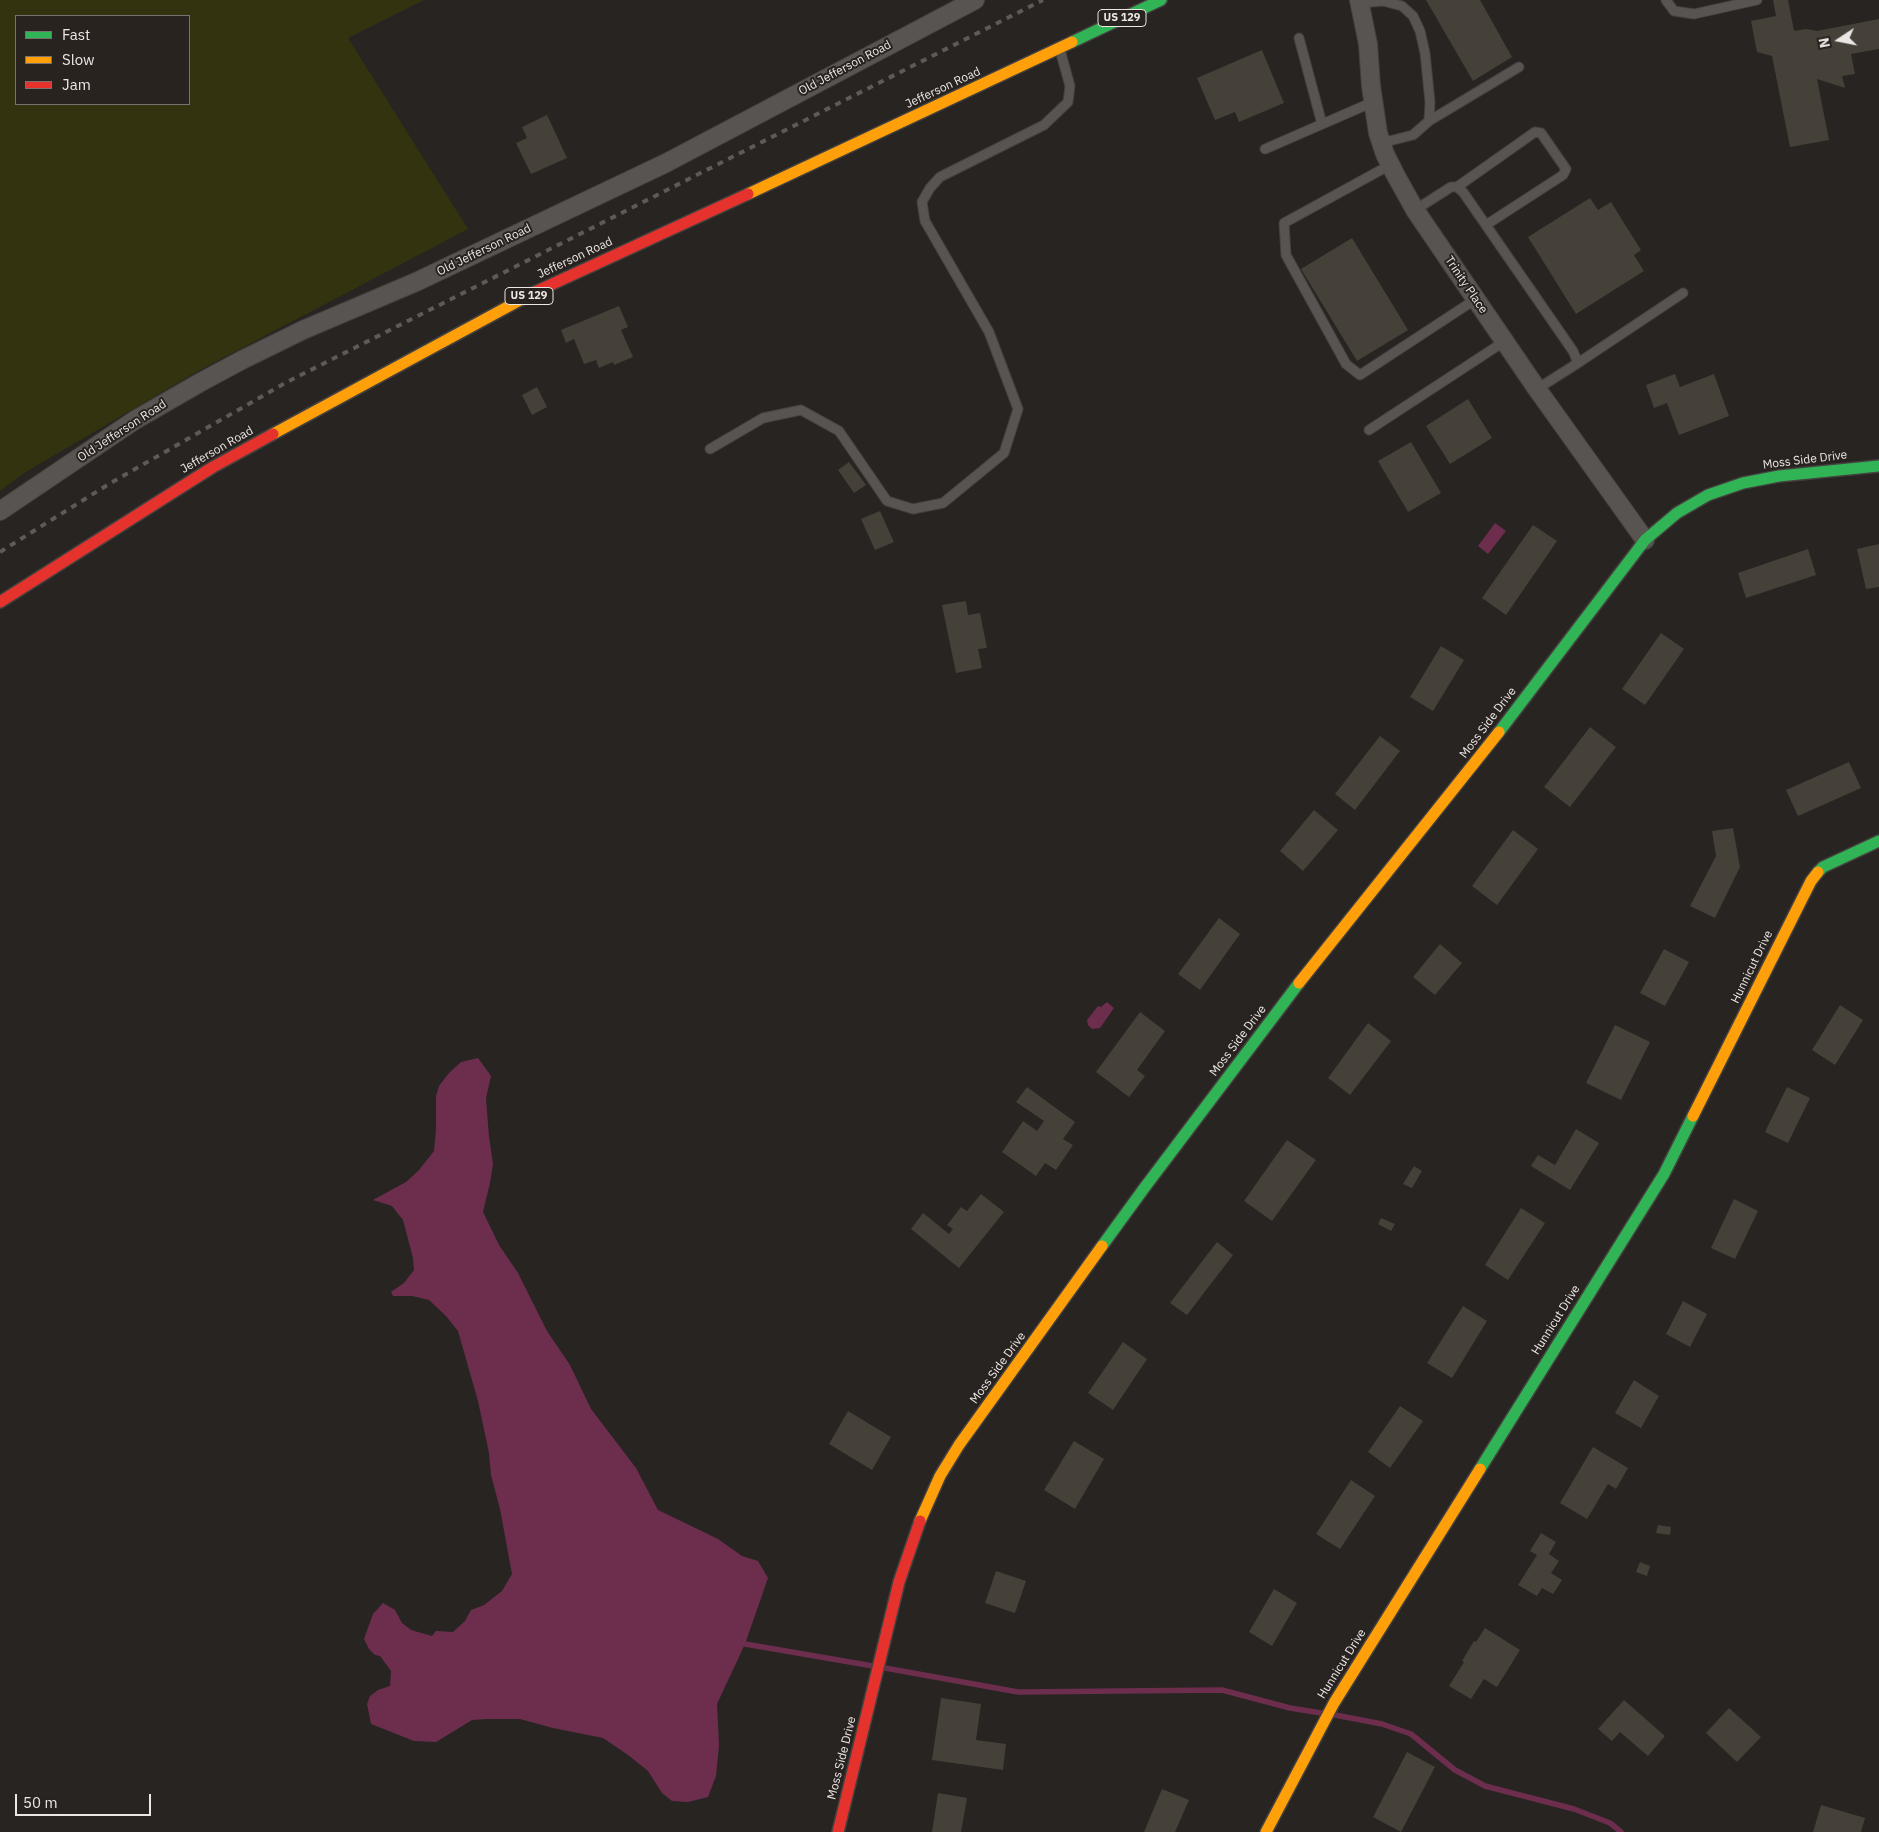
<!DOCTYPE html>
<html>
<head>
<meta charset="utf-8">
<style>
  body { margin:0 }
  #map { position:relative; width:1879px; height:1832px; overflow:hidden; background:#272422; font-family:"IBM Plex Sans",sans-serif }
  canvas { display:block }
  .legend { position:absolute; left:15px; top:15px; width:175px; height:90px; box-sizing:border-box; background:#292320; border:1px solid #77716f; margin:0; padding:6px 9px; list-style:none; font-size:15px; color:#ebe7e5 }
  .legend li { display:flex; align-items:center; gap:10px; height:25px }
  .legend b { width:25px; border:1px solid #77716f }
  .north { position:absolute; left:1814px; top:15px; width:50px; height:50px; -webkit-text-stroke:4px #292320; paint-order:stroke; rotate:259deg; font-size:14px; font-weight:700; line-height:20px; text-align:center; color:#ebe7e5 }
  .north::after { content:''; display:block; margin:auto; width:18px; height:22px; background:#ebe7e5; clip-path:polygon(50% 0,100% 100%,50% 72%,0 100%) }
  .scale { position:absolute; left:15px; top:1794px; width:136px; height:22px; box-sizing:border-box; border:2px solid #ebe7e5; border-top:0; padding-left:6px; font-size:15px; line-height:18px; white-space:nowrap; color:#ebe7e5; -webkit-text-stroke:4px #292320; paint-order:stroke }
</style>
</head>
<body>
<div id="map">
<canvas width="1879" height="1832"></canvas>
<ul class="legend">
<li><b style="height:6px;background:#30b455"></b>Fast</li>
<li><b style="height:6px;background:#ff9f0a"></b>Slow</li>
<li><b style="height:6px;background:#e5322d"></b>Jam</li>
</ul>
<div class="north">N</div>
<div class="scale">50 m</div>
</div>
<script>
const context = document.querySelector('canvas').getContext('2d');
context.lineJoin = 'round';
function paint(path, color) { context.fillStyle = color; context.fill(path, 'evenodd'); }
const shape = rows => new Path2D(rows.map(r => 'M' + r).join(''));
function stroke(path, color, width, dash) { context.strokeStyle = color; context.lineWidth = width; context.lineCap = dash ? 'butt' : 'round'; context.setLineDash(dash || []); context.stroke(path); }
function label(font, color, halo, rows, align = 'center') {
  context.font = font + ' "IBM Plex Sans",sans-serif'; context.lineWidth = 4; context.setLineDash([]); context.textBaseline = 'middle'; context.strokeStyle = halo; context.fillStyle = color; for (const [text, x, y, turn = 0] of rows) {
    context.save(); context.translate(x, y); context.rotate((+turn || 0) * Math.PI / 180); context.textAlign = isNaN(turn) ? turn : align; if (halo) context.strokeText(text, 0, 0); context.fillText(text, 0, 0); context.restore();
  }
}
paint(shape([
  [0,0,424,0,348,38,468,229,198,371,24,473,0,491],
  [189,16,189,104,16,104,16,16]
]), '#33330f');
paint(shape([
  [1495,523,1506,531,1488,554,1478,546],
  [1107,1002,1114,1008,1100,1028,1092,1029,1088,1025,1087,1020,1098,1006,1101,1007],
  [478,1058,491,1076,486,1098,489,1137,493,1164,490,1183,483,1212,499,1245,518,1273,547,1331,570,1365,591,1409,636,1468,658,1510,718,1539,742,1556,758,1561,768,1578,745,1644,717,1704,719,1745,716,1776,708,1797,688,1802,672,1801,662,1793,648,1771,628,1755,603,1738,553,1728,520,1719,487,1719,472,1720,436,1742,414,1741,371,1724,367,1704,370,1696,378,1690,390,1686,391,1671,380,1656,375,1655,369,1649,364,1639,373,1614,383,1603,395,1610,402,1623,411,1630,432,1636,436,1631,453,1632,465,1621,471,1610,484,1605,502,1591,512,1574,500,1509,491,1475,489,1453,478,1401,458,1331,446,1316,429,1300,412,1296,393,1296,391,1292,404,1283,414,1270,413,1258,403,1220,392,1206,373,1200,406,1182,419,1170,434,1151,436,1130,436,1096,439,1086,449,1073,461,1062]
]), '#6d2e4e');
stroke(shape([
  [745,1644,873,1666],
  [885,1668,1018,1692,1222,1690,1290,1708,1321,1713],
  [1335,1715,1382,1724,1411,1734,1455,1770,1485,1786,1574,1809,1610,1823,1621,1832]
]), '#6d2e4e', 5.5);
paint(shape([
  [1426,0,1480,0,1512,57,1473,81],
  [1773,0,1788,0,1794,31,1806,29,1817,31,1879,19,1879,49,1851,54,1855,74,1842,76,1845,88,1817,79,1829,140,1790,147,1772,56,1757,52,1751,21,1776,16],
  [1262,50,1284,103,1239,122,1235,112,1215,120,1197,78],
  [547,115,567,158,531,174,516,143,527,138,522,127],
  [1590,198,1598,210,1611,202,1641,250,1634,255,1644,271,1576,314,1528,237],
  [1352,238,1408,330,1357,361,1301,269],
  [619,306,628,327,621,330,633,357,614,365,613,362,599,368,596,360,584,364,574,339,566,343,561,330],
  [1675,374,1680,387,1714,374,1729,416,1679,435,1667,403,1654,408,1646,385],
  [537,387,547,407,532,415,522,395],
  [1468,399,1492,438,1450,464,1426,426],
  [1411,442,1441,493,1408,512,1378,461],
  [849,462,866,485,854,493,838,470],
  [880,511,894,542,875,550,861,519],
  [1533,525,1557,541,1506,615,1482,598],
  [1879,544,1879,587,1866,589,1857,549],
  [1808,549,1816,575,1746,598,1738,573],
  [966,601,968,615,980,613,987,648,978,649,982,668,956,673,942,605],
  [1661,633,1684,649,1645,705,1622,689],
  [1441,646,1464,660,1433,711,1410,697],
  [1590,727,1616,747,1570,807,1544,787],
  [1380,736,1400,751,1355,810,1335,794],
  [1849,762,1861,788,1798,816,1786,790],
  [1314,810,1338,830,1303,871,1280,851],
  [1733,828,1740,867,1715,918,1690,906,1716,856,1712,831],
  [1513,830,1538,849,1497,905,1472,886],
  [1219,918,1240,934,1200,990,1178,974],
  [1440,944,1462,963,1435,995,1413,977],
  [1664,949,1689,962,1665,1006,1640,993],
  [1840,1005,1863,1020,1835,1065,1812,1050],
  [1140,1012,1165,1031,1137,1070,1145,1076,1129,1097,1096,1072],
  [1368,1023,1391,1041,1350,1095,1328,1078],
  [1615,1025,1650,1042,1621,1100,1586,1083],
  [1027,1087,1075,1122,1063,1139,1073,1145,1056,1170,1045,1163,1036,1176,1002,1152,1023,1121,1037,1131,1044,1121,1016,1102],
  [1787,1087,1810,1098,1788,1143,1765,1132],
  [1576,1129,1599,1143,1570,1190,1531,1166,1538,1155,1555,1165],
  [1287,1140,1316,1160,1272,1221,1244,1201],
  [1414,1166,1422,1171,1412,1188,1403,1184],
  [981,1194,1004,1212,959,1268,911,1229,923,1213,949,1234,953,1229,947,1225,961,1207,967,1211],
  [1734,1199,1758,1211,1735,1259,1711,1248],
  [1521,1208,1545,1223,1508,1280,1485,1265],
  [1381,1218,1395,1224,1391,1231,1378,1224],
  [1217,1242,1233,1255,1187,1315,1170,1303],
  [1683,1301,1707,1314,1690,1347,1666,1334],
  [1463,1306,1487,1321,1452,1378,1427,1363],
  [1123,1342,1147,1359,1113,1410,1088,1393],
  [1634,1380,1659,1396,1641,1428,1615,1413],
  [1400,1406,1423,1421,1390,1468,1368,1452],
  [848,1411,891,1437,872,1470,829,1444],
  [1074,1441,1104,1459,1075,1509,1044,1490],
  [1593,1447,1628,1468,1616,1489,1608,1484,1587,1519,1560,1503],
  [1351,1480,1375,1496,1340,1549,1316,1534],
  [1658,1525,1671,1527,1670,1535,1656,1533],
  [1541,1533,1556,1542,1549,1554,1559,1561,1551,1573,1562,1580,1553,1594,1542,1588,1537,1596,1518,1585,1537,1555,1530,1551],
  [1640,1562,1650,1566,1647,1576,1636,1572],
  [996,1571,1026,1581,1015,1613,985,1603],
  [1274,1589,1297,1603,1272,1646,1249,1632],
  [1485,1628,1520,1650,1497,1687,1484,1679,1471,1699,1449,1686,1464,1662,1462,1661,1474,1641,1476,1642],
  [941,1698,981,1704,976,1740,1006,1744,1003,1770,932,1760],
  [1624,1700,1665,1736,1648,1756,1620,1732,1612,1741,1598,1729],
  [1729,1708,1761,1737,1737,1762,1706,1733],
  [1407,1752,1435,1767,1401,1832,1373,1817],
  [1162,1789,1189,1800,1175,1832,1144,1832],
  [938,1793,967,1798,961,1832,932,1832],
  [1821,1805,1865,1818,1861,1832,1813,1832]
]), '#454038');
const lane = shape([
  [1666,0,1674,11,1694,14,1757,0],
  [1360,3,1383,1,1402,6,1413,16,1420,31,1425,53,1430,102,1429,121,1413,135,1381,143],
  [1299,38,1322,124],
  [1429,121,1519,67],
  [1265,149,1373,102],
  [1390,165,1284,223,1286,255,1346,364,1360,375,1476,299],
  [1457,187,1535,132,1541,133,1566,169,1563,175,1486,225],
  [1415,210,1451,187,1457,187,1463,192,1573,351,1578,363,1537,389],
  [1578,363,1683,293],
  [1369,430,1505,341],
  [710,449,763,418,801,410,839,431,887,501,913,509,943,503,1004,453,1018,409,989,332,925,221,922,202,930,188,940,177,1044,125,1068,102,1070,86,1060,50]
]);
const street = shape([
  [1359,0,1368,44,1371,86,1378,133,1385,154,1395,174,1415,210,1537,389,1645,540],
  [0,511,135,420,201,382,242,360,303,330,416,282,666,163,975,0]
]);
const fast = shape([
  [1072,42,1161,0],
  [1499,732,1645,540,1677,513,1708,495,1743,483,1779,476,1879,466],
  [1818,872,1823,867,1879,841],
  [1102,1246,1145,1187,1299,983],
  [1480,1469,1664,1174,1693,1116]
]);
const slow = shape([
  [748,194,1072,42],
  [273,434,535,292],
  [1299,983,1499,732],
  [1693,1116,1811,881,1818,872],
  [920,1521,940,1476,959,1445,1102,1246],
  [1266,1832,1334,1703,1480,1469]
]);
const jam = shape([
  [535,292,748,194],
  [0,602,213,467,273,434],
  [838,1832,899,1582,920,1521]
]);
stroke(lane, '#44413f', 11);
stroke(street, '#44413f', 20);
stroke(fast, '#44413f', 14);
stroke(slow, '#44413f', 14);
stroke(jam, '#44413f', 14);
stroke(lane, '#575452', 9);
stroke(street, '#575452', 18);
stroke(fast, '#30b455', 11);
stroke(slow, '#ff9f0a', 11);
stroke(jam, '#e5322d', 11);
stroke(shape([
  [0,552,109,484,287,382,1043,0]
]), '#5d5b59', 4, [6, 6]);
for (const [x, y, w] of [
  [1122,18,48],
  [529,296,48]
]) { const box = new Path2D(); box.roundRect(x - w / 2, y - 8.5, w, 17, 4); context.fillStyle = '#292320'; context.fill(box); stroke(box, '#ebe7e5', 1); }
label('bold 11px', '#ebe7e5', null, [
  ["US 129",1122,18],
  ["US 129",529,296]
]);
label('12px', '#ebe7e5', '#292320', [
  ["Old Jefferson Road",845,68,-28],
  ["Jefferson Road",943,88,-25],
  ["Old Jefferson Road",484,250,-26],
  ["Jefferson Road",575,258,-25],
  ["Trinity Place",1466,285,56],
  ["Old Jefferson Road",122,431,-33],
  ["Jefferson Road",217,450,-30],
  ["Moss Side Drive",1805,460,-7],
  ["Moss Side Drive",1488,723,-53],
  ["Hunnicut Drive",1752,967,-64],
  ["Moss Side Drive",1238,1041,-53],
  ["Hunnicut Drive",1556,1320,-58],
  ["Moss Side Drive",998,1368,-54],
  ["Hunnicut Drive",1342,1664,-58],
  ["Moss Side Drive",842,1758,-76]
]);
</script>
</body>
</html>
